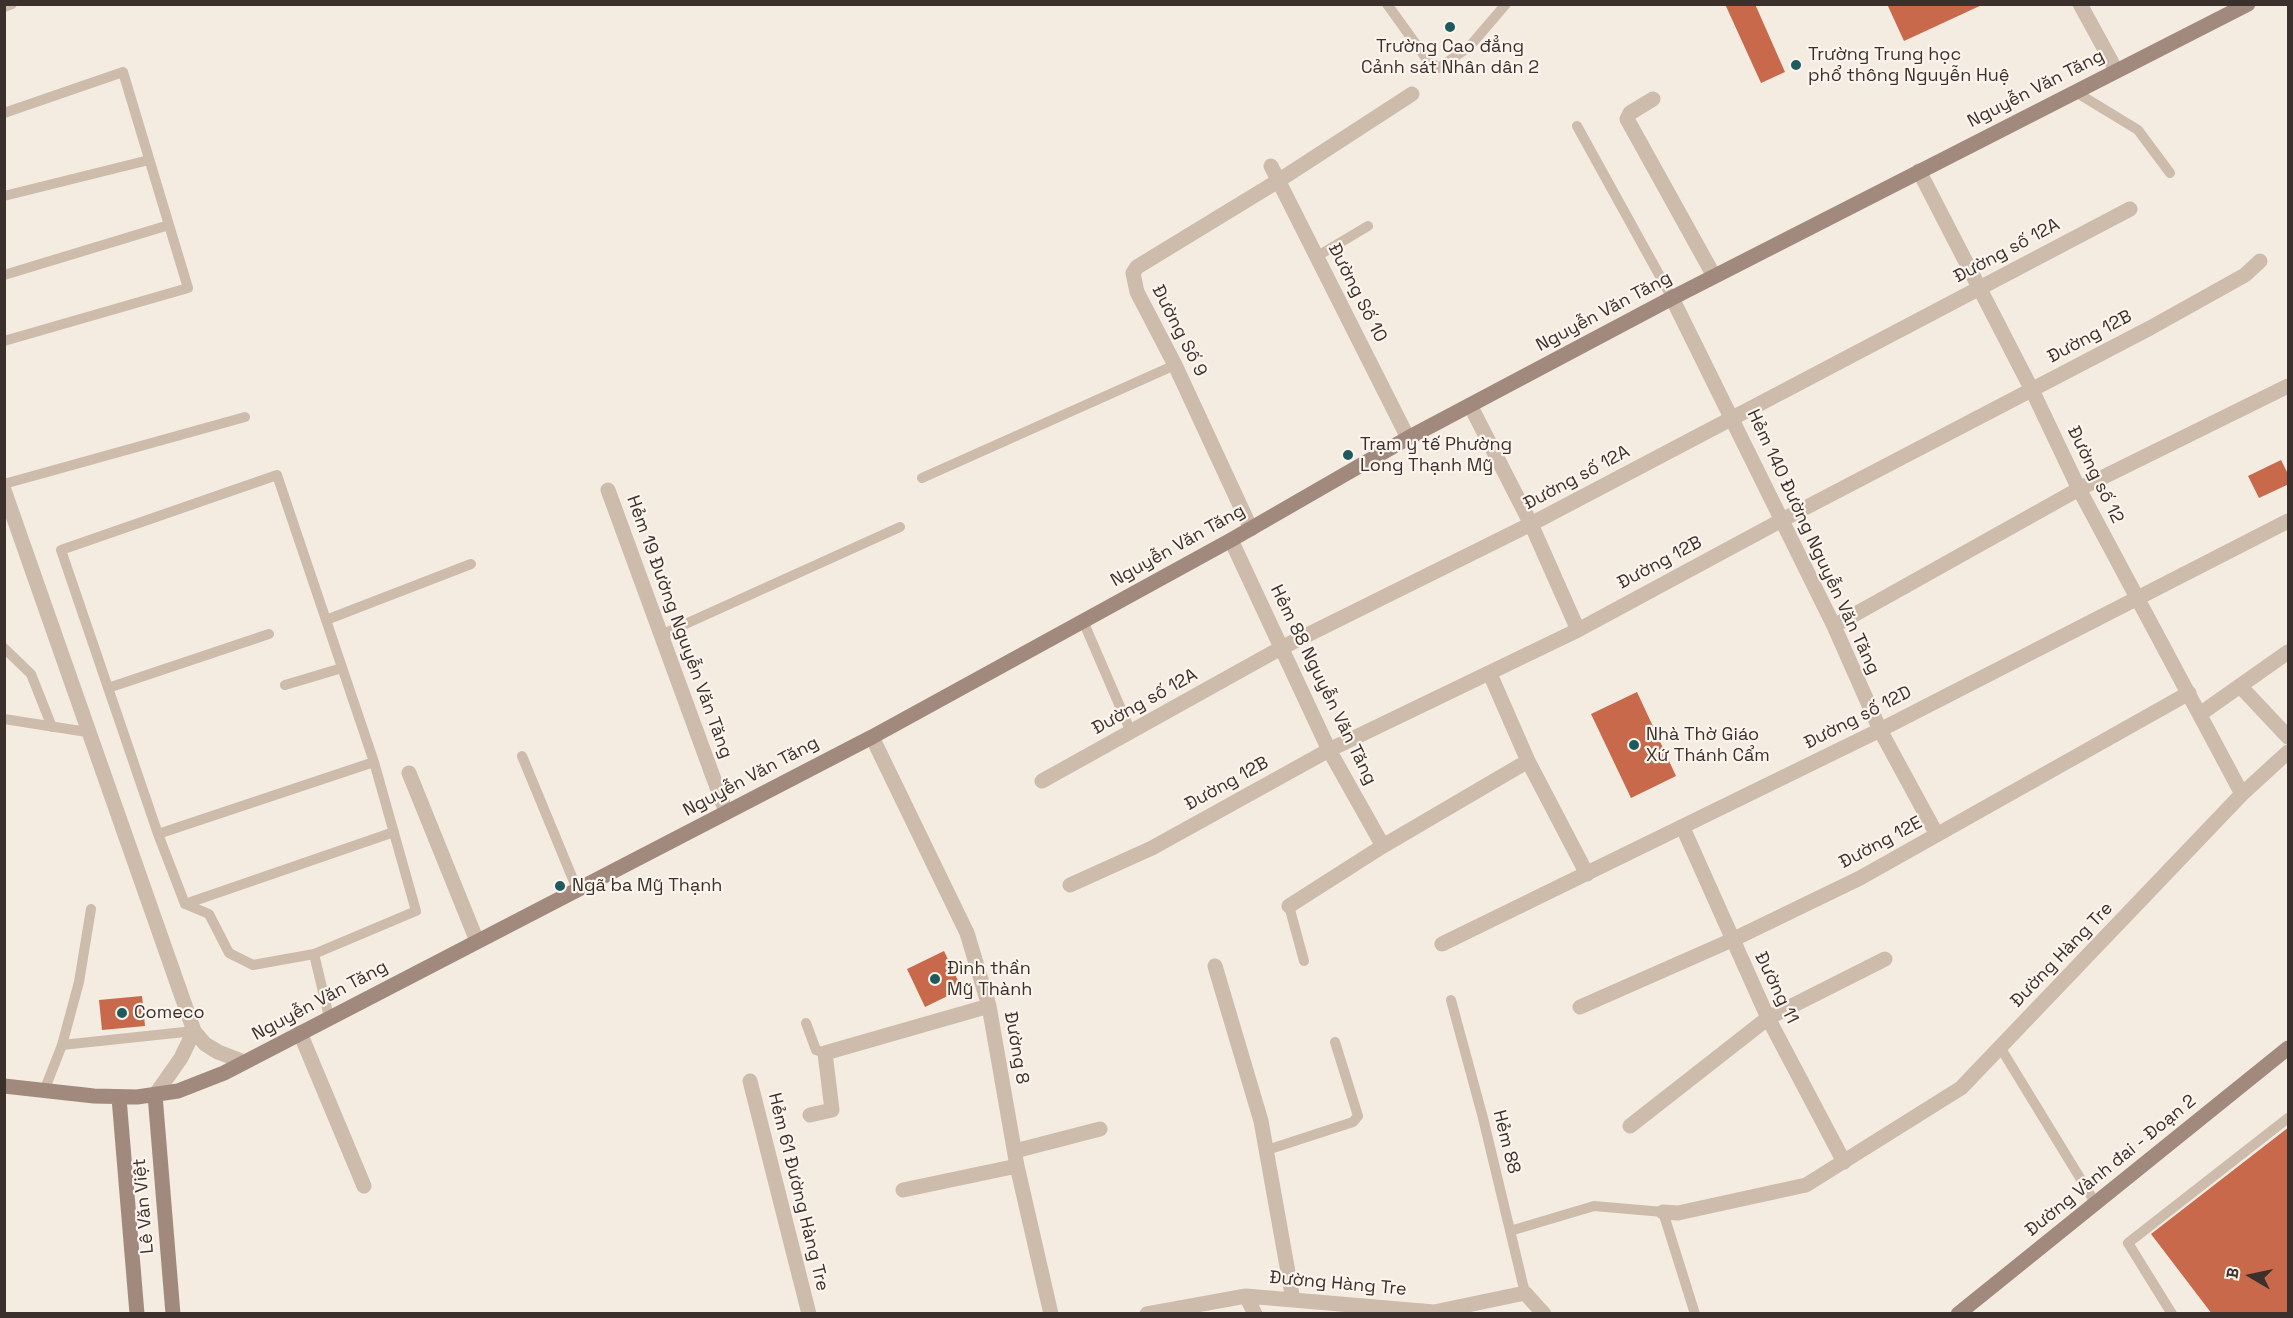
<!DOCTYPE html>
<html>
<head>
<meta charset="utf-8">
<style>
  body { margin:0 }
  #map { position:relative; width:2293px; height:1318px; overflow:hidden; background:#f4ebe1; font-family:"Space Grotesk",sans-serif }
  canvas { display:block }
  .frame { position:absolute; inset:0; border:6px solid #3b302b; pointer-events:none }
  .north { position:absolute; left:2221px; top:1246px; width:60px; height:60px; -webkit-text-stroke:4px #fbf5ee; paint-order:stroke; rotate:279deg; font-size:16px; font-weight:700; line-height:24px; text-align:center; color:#3b302b }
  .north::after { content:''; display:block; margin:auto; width:21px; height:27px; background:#3b302b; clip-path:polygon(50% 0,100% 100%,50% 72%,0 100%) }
</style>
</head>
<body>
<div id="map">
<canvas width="2293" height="1318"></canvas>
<div class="frame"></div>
<div class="north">B</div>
</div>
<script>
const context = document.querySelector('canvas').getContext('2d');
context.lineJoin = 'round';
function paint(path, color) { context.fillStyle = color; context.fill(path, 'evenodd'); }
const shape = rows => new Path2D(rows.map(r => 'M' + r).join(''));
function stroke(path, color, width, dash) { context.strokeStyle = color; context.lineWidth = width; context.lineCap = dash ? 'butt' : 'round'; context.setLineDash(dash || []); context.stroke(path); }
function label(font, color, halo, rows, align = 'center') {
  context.font = font + ' "Space Grotesk",sans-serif'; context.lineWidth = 4.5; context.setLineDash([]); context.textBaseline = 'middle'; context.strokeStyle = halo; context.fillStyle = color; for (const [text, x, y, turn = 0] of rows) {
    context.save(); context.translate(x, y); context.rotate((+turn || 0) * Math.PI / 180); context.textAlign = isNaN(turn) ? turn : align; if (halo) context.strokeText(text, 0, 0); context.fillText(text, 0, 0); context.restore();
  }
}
paint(shape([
  [1725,4,1755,4,1785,72,1761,83],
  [1887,4,1984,4,1904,41],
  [2281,460,2289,476,2289,484,2259,498,2248,476],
  [1637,692,1676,776,1631,798,1591,714],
  [944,951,962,989,925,1007,907,969],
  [142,996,145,1026,102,1030,99,1000],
  [2289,1127,2289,1314,2212,1314,2151,1234]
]), '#c8694b');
stroke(shape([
  [1387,4,1428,61,1439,68,1470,46,1506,4],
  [4,7,12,4],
  [2074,91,2138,130,2170,173],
  [4,113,123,72,169,225,4,275],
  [1577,126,1672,298],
  [4,196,149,160],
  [1316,257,1368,226],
  [4,341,188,288,169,225],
  [277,475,374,762,416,911,314,954,253,965,229,953,209,914,185,904,158,834,61,550,277,475],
  [922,478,1175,365],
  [4,484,245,417],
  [326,620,471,564],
  [1083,621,1131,732],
  [661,635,900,527],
  [4,648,31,674,52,727],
  [285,685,342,668],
  [108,688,269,634],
  [4,719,87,732],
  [522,756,577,889],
  [158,834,374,762],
  [185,904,394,832],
  [1289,906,1304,961],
  [314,954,329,1017],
  [1451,1000,1483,1118,1525,1293],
  [806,1023,816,1050,825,1053],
  [62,1045,194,1031],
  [2000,1047,2096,1204],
  [44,1091,62,1045,79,982,91,909],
  [1267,1150,1353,1122,1358,1116,1335,1042],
  [1510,1231,1594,1206,1663,1212,1695,1314],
  [2172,1314,2128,1243,2288,1118]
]), '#cdbbac', 10);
stroke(shape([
  [2080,4,2116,70],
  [1653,99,1630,113,1627,119,1714,276],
  [1271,166,1408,438],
  [1919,171,2032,390,2079,489,2242,794],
  [1672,298,1834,626,1880,730,1937,835],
  [1470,405,1531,524,1578,630],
  [4,490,194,1031,205,1044,218,1052,244,1062],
  [608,490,726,812],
  [1251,529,1175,365,1137,292,1133,273,1137,267,1278,181,1412,94],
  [1231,540,1329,750,1383,846],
  [1834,626,2079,489,2288,386],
  [1490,674,1528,761,1587,874],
  [2241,687,2288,737],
  [2200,714,2288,652],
  [872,737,967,933,989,1006,1017,1166,1051,1314],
  [409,773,477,941],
  [1042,781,1281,648,1531,524,2130,209],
  [1683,828,1768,1018,1844,1162],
  [1070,885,1152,848,1329,750,1578,630,1782,520,2150,328,2245,275,2260,261],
  [1289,906,1383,846,1528,761],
  [1442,944,1880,730,2288,521],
  [1215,966,1261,1121,1293,1300],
  [1580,1007,1732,940,1860,878,2189,693],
  [300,1033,364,1186],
  [750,1081,809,1314],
  [155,1095,181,1058,194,1031],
  [810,1115,832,1110,825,1053,989,1006],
  [1630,1126,1768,1018,1885,959],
  [1015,1151,1100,1129],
  [903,1190,1017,1166],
  [1663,1212,1678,1213,1806,1185,1961,1088,2242,794,2288,752],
  [1246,1296,1255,1314],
  [1147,1314,1246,1296,1434,1312,1525,1293,1544,1314]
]), '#cdbbac', 15);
stroke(shape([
  [4,1086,94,1096,137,1097,178,1091,224,1073,872,737,1231,540,1408,438,1672,298,2248,4],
  [155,1095,173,1314],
  [119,1098,137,1314],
  [1958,1314,2288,1048]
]), '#a18a7d', 15);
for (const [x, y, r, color] of [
  [1450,27,6,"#1f5a5e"],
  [1796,65,6,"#1f5a5e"],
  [1348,455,6,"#1f5a5e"],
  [1634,745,6,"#1f5a5e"],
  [560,886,6,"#1f5a5e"],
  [935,979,6,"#1f5a5e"],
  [122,1013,6,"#1f5a5e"]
]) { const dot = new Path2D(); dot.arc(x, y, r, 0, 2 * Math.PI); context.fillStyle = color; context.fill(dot); stroke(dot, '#fbf5ee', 2); }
label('18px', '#3b302b', '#fbf5ee', [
  ["Trường Cao đẳng",1450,47,"center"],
  ["Cảnh sát Nhân dân 2",1450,68,"center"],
  ["Trường Trung học",1808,55],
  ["phổ thông Nguyễn Huệ",1808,76],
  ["Trạm y tế Phường",1360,445],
  ["Long Thạnh Mỹ",1360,466],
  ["Nhà Thờ Giáo",1646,735],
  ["Xứ Thánh Cẩm",1646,756],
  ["Ngã ba Mỹ Thạnh",572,886],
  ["Đình thần",947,969],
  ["Mỹ Thành",947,990],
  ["Comeco",134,1013]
], 'left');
label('18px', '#3b302b', '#fbf5ee', [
  ["Nguyễn Văn Tăng",2036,89,-27],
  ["Đường số 12A",2007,251,-28],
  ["Đường Số 10",1357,293,63],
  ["Nguyễn Văn Tăng",1604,312,-28],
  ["Đường Số 9",1179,331,63],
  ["Đường 12B",2090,337,-28],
  ["Đường số 12",2095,475,64],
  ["Đường số 12A",1577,478,-28],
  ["Hẻm 140 Đường Nguyễn Văn Tăng",1813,542,65],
  ["Nguyễn Văn Tăng",1178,546,-29],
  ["Đường 12B",1660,563,-28],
  ["Hẻm 19 Đường Nguyễn Văn Tăng",679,627,70],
  ["Hẻm 88 Nguyễn Văn Tăng",1323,685,64],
  ["Đường số 12A",1145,702,-29],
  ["Đường số 12D",1858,718,-27],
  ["Nguyễn Văn Tăng",751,777,-28],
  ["Đường 12B",1227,784,-29],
  ["Đường 12E",1881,843,-28],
  ["Đường Hàng Tre",2062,955,-46],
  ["Đường 11",1776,988,64],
  ["Nguyễn Văn Tăng",320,1001,-28],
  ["Đường 8",1016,1048,80],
  ["Hẻm 88",1506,1142,76],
  ["Đường Vành đai - Đoạn 2",2111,1166,-39],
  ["Hẻm 61 Đường Hàng Tre",798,1192,76],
  ["Lê Văn Việt",144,1206,-95],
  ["Đường Hàng Tre",1338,1284,5]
]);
</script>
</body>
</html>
